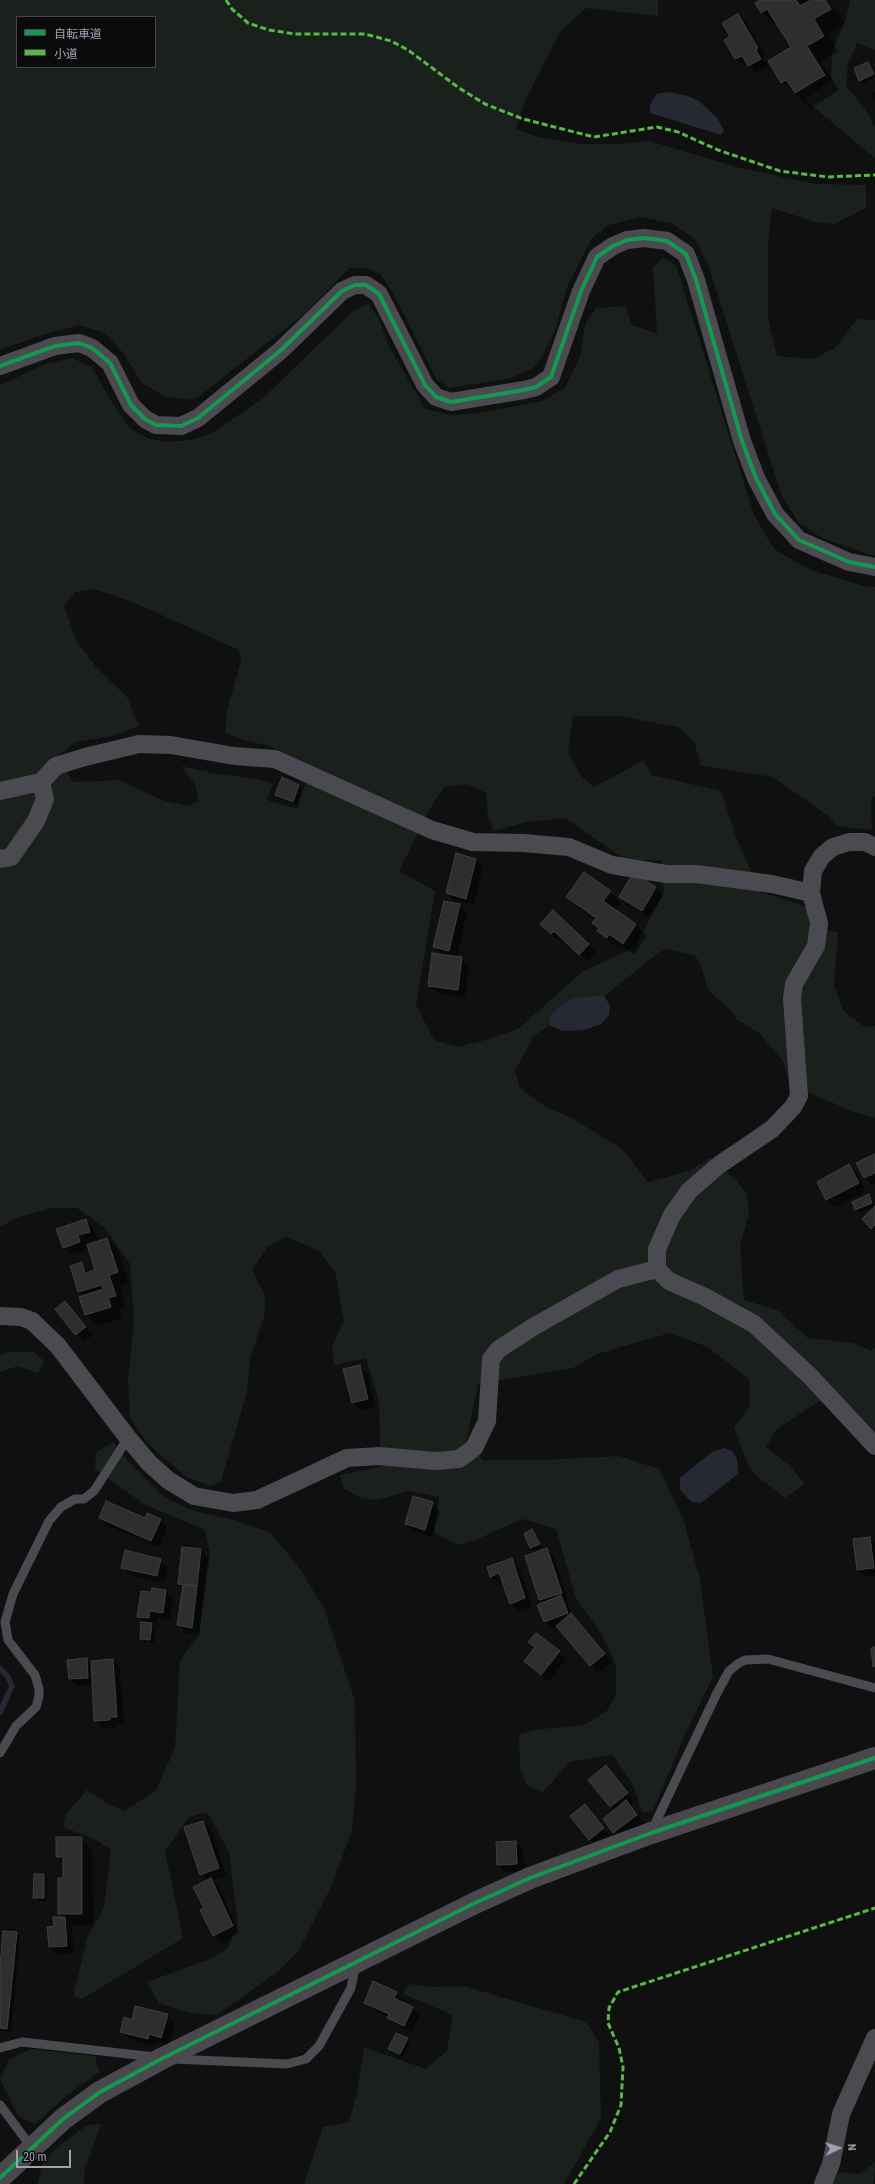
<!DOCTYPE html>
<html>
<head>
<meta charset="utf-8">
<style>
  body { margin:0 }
  #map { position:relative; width:875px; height:2184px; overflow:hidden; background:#101010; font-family:"Roboto Condensed","Noto Sans JP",sans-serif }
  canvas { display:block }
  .legend { position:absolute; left:16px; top:16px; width:140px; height:52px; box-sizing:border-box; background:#0b0b0c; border:1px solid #47474f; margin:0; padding:5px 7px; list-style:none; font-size:12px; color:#a0a2b3 }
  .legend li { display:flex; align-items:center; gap:8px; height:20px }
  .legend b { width:20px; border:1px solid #47474f }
  .north { position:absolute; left:819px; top:2128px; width:40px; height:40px; -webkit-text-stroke:3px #0b0b0c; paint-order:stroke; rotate:86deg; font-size:11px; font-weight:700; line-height:16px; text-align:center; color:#a0a2b3 }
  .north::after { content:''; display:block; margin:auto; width:14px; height:18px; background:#a0a2b3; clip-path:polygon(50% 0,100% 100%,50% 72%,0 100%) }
  .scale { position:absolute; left:16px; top:2150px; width:55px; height:18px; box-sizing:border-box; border:2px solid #a0a2b3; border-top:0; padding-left:5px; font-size:12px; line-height:14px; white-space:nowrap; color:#a0a2b3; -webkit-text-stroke:3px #0b0b0c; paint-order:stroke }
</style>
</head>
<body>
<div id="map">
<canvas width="875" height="2184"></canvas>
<ul class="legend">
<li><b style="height:5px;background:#139951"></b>自転車道</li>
<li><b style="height:5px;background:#58b947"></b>小道</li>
</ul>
<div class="north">N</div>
<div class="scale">20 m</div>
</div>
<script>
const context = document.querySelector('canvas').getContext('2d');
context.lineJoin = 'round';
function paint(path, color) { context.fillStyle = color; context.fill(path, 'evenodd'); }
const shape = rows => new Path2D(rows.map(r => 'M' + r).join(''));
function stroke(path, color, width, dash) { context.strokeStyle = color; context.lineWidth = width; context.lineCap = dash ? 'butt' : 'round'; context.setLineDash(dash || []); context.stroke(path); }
paint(shape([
  [0,0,658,0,658,16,586,8,560,32,525,101,516,129,538,137,580,144,620,144,649,141,740,168,816,184,866,185,866,208,834,224,815,222,772,208,768,246,768,318,777,356,813,359,835,348,857,319,875,320,875,555,870,555,822,538,799,523,781,494,709,267,695,239,671,223,640,217,609,225,592,238,567,287,555,331,541,359,532,369,508,379,449,388,437,380,394,295,381,275,366,268,349,268,307,312,194,400,166,397,142,383,123,353,105,333,79,325,42,335,0,350],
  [17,17,155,17,155,67,17,67],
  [850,0,875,0,875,50,857,43,848,64,846,86,866,110,875,128,875,158,804,99,831,81,832,52,846,18],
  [663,258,676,265,754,515,774,549,808,569,863,586,875,587,875,796,871,799,872,830,837,826,827,815,773,777,699,765,700,760,694,742,679,727,618,716,573,716,568,752,582,777,594,787,644,760,652,775,721,791,736,837,760,892,799,904,809,910,809,924,838,933,834,985,843,1010,864,1027,875,1026,875,1118,857,1113,790,1085,783,1061,759,1033,736,1019,732,1011,715,997,708,988,701,966,695,955,664,949,604,996,592,997,550,1016,549,1025,533,1037,515,1071,520,1088,547,1108,572,1118,622,1149,648,1182,689,1171,710,1158,735,1179,747,1194,749,1214,740,1246,744,1300,777,1310,808,1338,853,1343,871,1351,875,1347,875,1437,833,1392,776,1430,766,1447,790,1466,805,1484,785,1498,756,1475,748,1465,734,1427,750,1406,749,1379,708,1347,670,1333,597,1354,573,1368,478,1384,466,1442,483,1460,541,1460,619,1456,659,1469,683,1518,700,1579,713,1677,685,1734,653,1811,642,1812,633,1785,613,1755,570,1762,542,1793,526,1784,520,1769,519,1734,541,1729,584,1725,607,1711,616,1695,616,1667,604,1638,575,1596,556,1529,522,1519,478,1539,457,1545,434,1532,439,1497,410,1491,376,1500,362,1498,344,1489,340,1475,381,1467,379,1402,366,1358,334,1365,332,1348,344,1320,335,1272,318,1250,286,1237,268,1246,252,1270,265,1296,265,1313,250,1359,247,1392,221,1481,211,1486,186,1477,147,1443,130,1418,128,1382,134,1320,130,1264,104,1227,77,1208,53,1208,19,1217,0,1227,0,385,48,363,72,358,92,367,111,401,130,428,149,439,168,442,191,440,212,433,262,399,352,312,368,303,379,319,390,348,425,409,453,415,474,414,542,401,565,388,580,356,586,322,596,308,626,306,631,325,657,333,653,267],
  [94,589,135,603,239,650,241,661,227,710,225,733,243,740,270,746,311,766,297,809,267,800,273,784,259,779,218,774,181,766,196,786,198,801,188,806,162,800,119,780,73,782,57,757,76,742,112,736,139,726,127,697,96,667,76,640,64,606,75,592],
  [468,784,486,793,488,817,494,831,527,822,565,818,626,860,661,860,664,892,635,947,582,972,518,1029,485,1040,458,1047,434,1040,416,1005,435,891,399,871,433,803,444,787],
  [7,1352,34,1352,44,1361,38,1373,18,1366,0,1372,0,1355],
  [113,1442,128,1461,164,1497,194,1511,234,1520,269,1532,298,1566,324,1608,355,1701,356,1786,352,1831,330,1889,299,1950,280,1970,217,2015,189,2013,159,2003,147,1982,210,1959,227,1949,238,1926,229,1852,207,1812,189,1817,165,1851,183,1938,82,1999,73,1996,88,1935,104,1908,111,1850,96,1840,63,1827,66,1814,87,1790,108,1804,125,1811,156,1790,175,1748,180,1660,199,1636,210,1554,205,1530,144,1504,95,1469,96,1453],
  [409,1984,435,1987,464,1986,586,2022,599,2042,601,2118,564,2184,304,2184,323,2127,349,2122,357,2093,364,2047,426,2069,447,2051,453,2015,403,1994],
  [31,2049,95,2056,99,2072,66,2096,35,2124,18,2116,0,2079,9,2059],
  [101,2124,85,2168,84,2184,38,2184,42,2163,59,2146,87,2125],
  [875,2162,874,2184,832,2184,839,2172,859,2174]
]), '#1a211c');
paint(shape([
  [669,92,688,96,699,101,717,118,724,130,721,135,650,113,650,105,656,94],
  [604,996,610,1005,609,1015,601,1024,584,1030,563,1031,549,1025,550,1016,562,1005,575,997],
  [724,1448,732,1451,737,1459,738,1474,701,1503,692,1502,680,1490,680,1478,712,1452]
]), '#242932');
paint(shape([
  [762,0,826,0,836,10,845,24,828,34,838,51,821,62,839,90,811,108,782,82,792,47,779,26,777,27,762,13,756,4],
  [738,15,746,22,765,56,762,57,768,66,756,73,748,64,744,66,736,59,726,41,732,37],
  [868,63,872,67,875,78,863,84,860,80],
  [875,92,875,100,872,93],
  [298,785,302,789,297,805,280,799,276,795],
  [476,860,483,867,474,905,454,900,447,893],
  [656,888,663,895,650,917,627,904,620,896],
  [610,892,621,903,615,911,636,925,647,936,634,955,621,945,618,948,610,942,598,931,599,929,593,922,595,920,579,908,568,897],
  [460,905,467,913,457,957,461,958,469,966,465,997,437,993,429,985,443,955,434,947],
  [554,911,596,952,587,961,562,937,559,941,542,924],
  [875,1155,875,1184,872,1185,864,1178],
  [849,1166,857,1173,866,1191,835,1207,827,1200,818,1182],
  [868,1196,875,1206,860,1213,856,1209],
  [875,1207,875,1231,872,1228],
  [85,1220,93,1228,97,1239,85,1243,87,1249,71,1255,64,1247],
  [107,1239,118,1250,129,1283,120,1286,126,1307,119,1310,122,1318,97,1326,86,1314,84,1296,79,1292,82,1264,91,1273,97,1271],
  [65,1303,93,1335,84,1342,57,1310],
  [360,1366,367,1373,375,1406,361,1410,353,1403],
  [432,1503,440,1511,432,1537,413,1531,406,1524],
  [100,1518,160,1520,167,1527,159,1547,108,1526],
  [532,1531,542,1547,535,1551,531,1547],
  [870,1538,875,1543,875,1576,866,1577,858,1570],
  [546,1549,554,1557,568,1600,566,1601,574,1618,612,1662,598,1673,558,1627,552,1629,544,1621,543,1603,540,1600,526,1556],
  [201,1550,208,1558,199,1634,186,1633,179,1625,184,1588,179,1583],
  [511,1559,519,1567,532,1606,518,1611,510,1603,503,1582,499,1584,491,1576],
  [160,1560,168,1568,164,1583,130,1575,122,1567],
  [166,1591,173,1598,170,1620,157,1618,156,1625,152,1625,155,1627,154,1643,144,1642,141,1639,145,1623,138,1616,152,1594],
  [530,1642,559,1652,566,1659,549,1682,525,1661,535,1648],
  [86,1659,92,1665,113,1660,120,1668,124,1724,117,1724,117,1727,103,1728,95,1720,93,1685,77,1686,70,1679],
  [613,1774,634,1801,629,1805,644,1823,622,1840,604,1819,615,1811,589,1780],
  [592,1813,610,1836,597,1847,590,1839],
  [203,1822,211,1829,226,1876,212,1880,219,1887,239,1933,221,1943,213,1936,205,1908,208,1881,201,1874],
  [81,1838,92,1849,93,1925,72,1925,74,1953,57,1954,50,1947,55,1927,63,1918,59,1914,64,1879,64,1863,57,1856],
  [515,1842,523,1850,524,1871,506,1872,498,1865],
  [44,1875,47,1879,47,1901,38,1901,34,1898],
  [16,1933,20,1937,11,2032,0,2031,0,1976],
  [396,1993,404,2000,403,2003,412,2008,420,2015,412,2032,396,2025,389,2017,373,2010,365,2002],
  [167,2015,175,2023,169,2045,156,2041,155,2046,129,2039,122,2031,132,2021],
  [407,2039,410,2043,403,2057,389,2048]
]), '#0007');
stroke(shape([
  [0,1668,8,1677,12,1686,0,1712]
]), '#242932', 5.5);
const building = shape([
  [760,0,796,0,800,6,811,0,825,0,831,9,814,19,824,36,807,46,825,75,795,93,786,80,781,83,768,61,791,47,767,9,761,13,755,3,760,0],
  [738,14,758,48,756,50,761,59,748,66,742,56,735,59,724,40,730,37,722,23,738,14],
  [868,62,874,74,859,81,854,68,868,62],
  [282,777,299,785,293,802,275,795,282,777],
  [456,853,476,859,466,899,446,893,456,853],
  [584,872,611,891,603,901,636,924,623,944,609,934,607,938,597,931,599,928,592,923,596,918,566,897,584,872],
  [633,873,656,887,642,911,619,897,633,873],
  [444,901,460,904,449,951,433,947,444,901],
  [553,910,589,944,579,955,554,931,551,934,540,924,553,910],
  [432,953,462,957,458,990,428,986,432,953],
  [875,1154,875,1173,864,1178,856,1163,875,1154],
  [849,1164,859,1183,826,1200,817,1182,849,1164],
  [869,1194,872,1203,855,1210,852,1202,869,1194],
  [875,1206,875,1225,871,1229,862,1219,875,1206],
  [86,1219,90,1232,78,1235,80,1242,63,1248,56,1229,86,1219],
  [107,1238,118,1272,109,1275,116,1296,108,1298,111,1307,85,1315,79,1297,103,1289,102,1285,78,1292,70,1266,82,1262,85,1273,95,1270,87,1245,107,1238],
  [65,1301,86,1327,75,1335,55,1309,65,1301],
  [360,1365,368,1399,352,1403,343,1369,360,1365],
  [413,1496,433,1502,425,1530,405,1524,413,1496],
  [106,1501,145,1518,147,1513,161,1519,151,1541,99,1518,106,1501],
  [532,1529,540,1544,530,1548,524,1534,532,1529],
  [870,1537,874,1568,857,1570,853,1539,870,1537],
  [182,1547,201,1549,197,1586,178,1584,182,1547],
  [547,1548,562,1593,539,1600,525,1556,547,1548],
  [125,1550,161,1559,157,1576,121,1568,125,1550],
  [512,1558,525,1598,510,1604,499,1573,490,1577,487,1567,512,1558],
  [183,1585,197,1586,192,1628,177,1625,183,1585],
  [152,1588,166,1590,163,1613,150,1611,149,1618,137,1617,141,1591,151,1592,152,1588],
  [561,1595,568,1613,544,1622,537,1605,561,1595],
  [571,1613,605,1654,590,1666,556,1626,571,1613],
  [141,1622,152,1623,150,1640,140,1639,141,1622],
  [536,1633,560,1651,541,1675,524,1661,535,1647,528,1642,536,1633],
  [875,1647,875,1666,873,1667,871,1648,875,1647],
  [87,1658,88,1678,69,1679,67,1660,87,1658],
  [113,1659,117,1717,110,1717,110,1720,94,1721,91,1661,113,1659],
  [606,1765,628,1793,610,1807,588,1780,606,1765],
  [626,1800,637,1815,613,1833,603,1819,626,1800],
  [585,1804,604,1828,589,1840,570,1816,585,1804],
  [203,1821,219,1868,200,1875,184,1827,203,1821],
  [56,1837,82,1837,82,1914,58,1914,58,1878,63,1878,63,1857,56,1857,56,1837],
  [516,1841,517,1864,497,1865,496,1842,516,1841],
  [34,1874,44,1874,44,1898,33,1898,34,1874],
  [211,1878,233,1926,213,1936,200,1910,204,1908,193,1887,211,1878],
  [53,1917,65,1917,67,1946,49,1947,47,1927,54,1926,53,1917],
  [3,1931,17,1932,7,2029,0,2028,0,1966,3,1931],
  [373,1981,397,1992,394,1998,413,2007,404,2026,387,2018,389,2014,364,2003,373,1981],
  [135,2006,168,2014,161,2038,149,2034,148,2039,120,2032,124,2017,132,2020,135,2006],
  [396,2033,408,2038,400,2054,388,2049,396,2033]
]);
paint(building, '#2e2e30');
stroke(building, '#3f3f44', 1);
stroke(shape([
  [0,1753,16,1726,36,1707,39,1696,39,1689,35,1675,8,1640,5,1622,13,1594,49,1521,61,1507,75,1499,84,1499,94,1491,128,1438],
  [652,1830,717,1693,729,1671,739,1663,745,1660,768,1659,875,1688],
  [0,2048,22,2042,155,2057],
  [173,2059,287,2064,306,2059,319,2046,351,1988,356,1963],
  [0,2105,32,2148]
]), '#4a4a50', 9);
stroke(shape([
  [0,366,55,346,79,343,92,348,110,363,131,405,145,419,156,425,181,426,198,418,280,351,342,291,355,285,366,285,379,294,425,385,436,397,451,402,524,390,536,387,551,377,581,291,597,257,613,246,627,240,644,238,667,241,686,254,696,280,742,441,756,478,775,514,799,540,849,562,875,567],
  [0,791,41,782,56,766,85,757,139,744,171,745,234,756,275,759,432,830,473,842,523,843,569,847,612,865,666,874,696,874,772,884,811,893],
  [875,847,865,842,849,842,833,847,822,856,813,871,811,893,819,923,816,946,794,984,792,998,799,1096,793,1107,772,1129,719,1165,689,1191,672,1215,657,1249,657,1269,669,1281,705,1297,754,1324,810,1376,875,1446],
  [0,859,11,857,36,821,45,799,41,782],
  [0,1316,21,1317,32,1321,58,1346,128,1438,149,1463,168,1480,194,1496,233,1503,257,1500,347,1458,379,1456,436,1461,459,1459,474,1448,487,1421,491,1359,499,1349,533,1327,618,1279,657,1269],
  [823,2184,831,2164,841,2114,875,2038]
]), '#4a4a50', 18);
stroke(shape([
  [0,2178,63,2119,100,2092,163,2058,475,1903,530,1878,651,1833,875,1758]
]), '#48484d', 22);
stroke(shape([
  [226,0,232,9,248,23,269,30,295,34,365,34,391,41,408,50,459,88,485,104,523,119,594,137,657,127,678,132,718,150,780,171,828,177,875,175],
  [574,2184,610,2132,621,2105,623,2067,619,2048,608,2023,609,2008,618,1992,875,1908]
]), '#58b947', 3, [6, 3]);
stroke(shape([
  [0,366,55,346,79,343,92,348,110,363,131,405,145,419,156,425,181,426,198,418,280,351,342,291,355,285,366,285,379,294,425,385,436,397,451,402,524,390,536,387,551,377,581,291,597,257,613,246,627,240,644,238,667,241,686,254,696,280,742,441,756,478,775,514,799,540,849,562,875,567],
  [0,2178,63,2119,100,2092,163,2058,475,1903,530,1878,651,1833,875,1758]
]), '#139951', 4);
</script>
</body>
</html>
